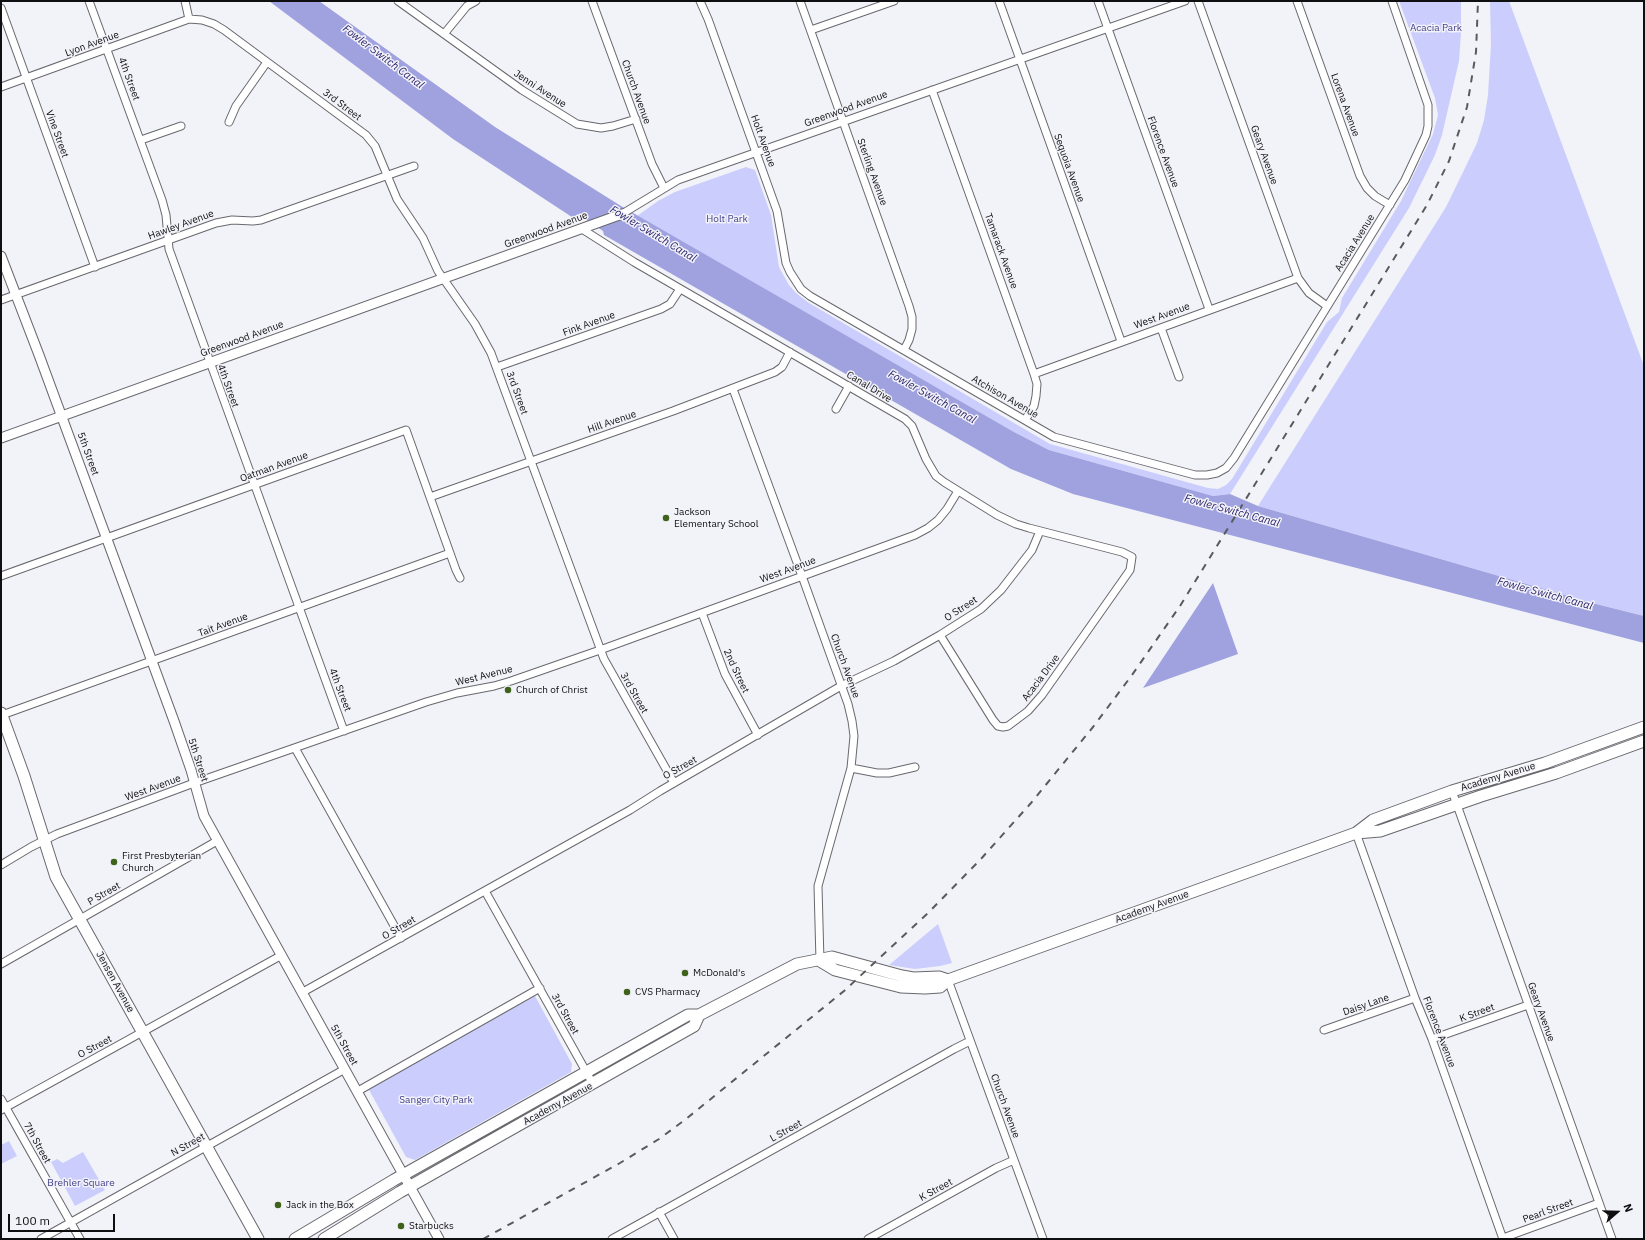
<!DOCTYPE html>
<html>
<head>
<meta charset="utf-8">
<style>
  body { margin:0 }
  #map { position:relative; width:1645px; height:1240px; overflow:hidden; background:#f2f2f9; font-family:"IBM Plex Sans",sans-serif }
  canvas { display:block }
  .frame { position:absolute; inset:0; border:2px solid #0f0f11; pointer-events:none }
  .north { position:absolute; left:1597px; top:1192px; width:40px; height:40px; -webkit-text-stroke:3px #f2f2f9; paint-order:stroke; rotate:70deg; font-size:11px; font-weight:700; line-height:16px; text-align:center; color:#0f0f11 }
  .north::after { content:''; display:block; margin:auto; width:14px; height:18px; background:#0f0f11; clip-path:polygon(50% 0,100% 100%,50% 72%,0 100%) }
  .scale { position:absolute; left:8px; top:1214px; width:107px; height:18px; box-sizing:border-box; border:2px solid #0f0f11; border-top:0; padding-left:5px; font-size:12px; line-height:14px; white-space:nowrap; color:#0f0f11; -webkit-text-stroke:3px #f2f2f9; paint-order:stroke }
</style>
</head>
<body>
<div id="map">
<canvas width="1645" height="1240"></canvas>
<div class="frame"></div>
<div class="north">N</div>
<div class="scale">100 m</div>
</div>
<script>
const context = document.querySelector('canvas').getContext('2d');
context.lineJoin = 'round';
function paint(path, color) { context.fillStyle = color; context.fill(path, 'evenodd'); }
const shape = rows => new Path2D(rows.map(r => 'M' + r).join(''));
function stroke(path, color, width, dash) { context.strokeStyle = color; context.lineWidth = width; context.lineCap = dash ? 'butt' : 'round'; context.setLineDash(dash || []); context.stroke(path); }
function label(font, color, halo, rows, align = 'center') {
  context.font = font + ' "IBM Plex Sans",sans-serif'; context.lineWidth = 3; context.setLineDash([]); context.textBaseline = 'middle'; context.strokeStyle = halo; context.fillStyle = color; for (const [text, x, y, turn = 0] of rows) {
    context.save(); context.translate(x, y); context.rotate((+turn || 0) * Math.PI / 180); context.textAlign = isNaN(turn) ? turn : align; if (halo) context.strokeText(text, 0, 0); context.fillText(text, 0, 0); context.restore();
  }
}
paint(shape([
  [1399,1,1461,1,1461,33,1459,61,1442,135,1435,155,1409,208,1230,494,1213,496,1049,450,1014,432,637,216,658,201,675,192,746,167,755,170,771,215,779,267,789,285,796,293,809,303,1050,444,1208,488,1218,489,1226,485,1232,479,1327,322,1339,312,1342,298,1401,201,1433,134,1438,115,1435,98],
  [1490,1,1509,1,1644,366,1644,616,1592,603,1258,506,1446,207,1464,170,1477,143,1484,120,1488,95,1491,44],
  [938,924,952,963,940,966,915,969,889,965],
  [535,996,572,1064,571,1072,415,1160,406,1157,368,1088],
  [9,1141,17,1156,1,1164,1,1145],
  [83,1152,105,1190,75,1206,51,1162,57,1159,63,1163]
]), '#cbcefc');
paint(shape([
  [269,1,319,1,495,127,621,206,1014,432,1049,450,1213,496,1230,494,1258,506,1592,603,1644,616,1644,643,1073,494,1011,469,604,235,603,231,585,219,578,221,453,139],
  [1213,583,1238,654,1143,688]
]), '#9fa2df');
const minor = shape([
  [89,1,162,200,166,215,169,249,344,731],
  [185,1,189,19,202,20,214,24,224,30,366,135,375,146,397,199,423,238,438,271,475,324,491,353,604,659,674,783],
  [398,1,522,90,577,124,601,128,613,126,636,119],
  [592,1,652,164,664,188],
  [700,1,708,19,777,211,786,263,790,272,801,289,810,296,1054,437,1195,475,1207,475,1217,473,1226,468,1234,458,1405,180,1426,135,1428,126,1428,105,1392,1],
  [800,1,909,306,912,317,912,329,909,340,904,350],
  [999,1,1121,341],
  [1098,1,1209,309],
  [1198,1,1298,278,1309,293,1327,306],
  [1297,1,1360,176,1367,188,1375,196,1390,205],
  [1,8,95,267],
  [811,30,894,1],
  [444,34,467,6,476,1],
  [1,87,189,19],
  [932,90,1034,374,1037,384,1036,396,1034,406,1025,420],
  [229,122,236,106,267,62],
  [141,140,181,126],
  [622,214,678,180,1185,1],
  [582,229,634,262,905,419,912,426,926,459,936,476,944,482,997,515,1016,524,1029,528,1122,552,1132,557,1130,570,1042,695,1028,711,1008,726,1003,727,998,726,993,720,940,635],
  [1,300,216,223,232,220,253,221,261,220,414,166],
  [1161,328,1179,377],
  [497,367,661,309,670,304,680,289],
  [1034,374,1298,278],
  [733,389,802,576,848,704,852,721,854,736,851,768,818,886,820,961],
  [836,409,849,386],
  [430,497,673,411,775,372,782,367,790,352],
  [1,576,406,430,456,570,460,578],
  [702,613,725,674,758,735],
  [2,715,450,553],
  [295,748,401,938],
  [851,768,877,773,889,773,915,767],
  [1452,791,1612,1239],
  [1356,833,1415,998,1432,1039,1503,1239],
  [1,865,31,847,57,834,194,783,426,702,457,693,494,686,511,681,600,650,915,535,928,528,938,520,947,509,958,491],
  [485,891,593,1084],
  [1,964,217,841],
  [948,980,1043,1239],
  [303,992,630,810,660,791,841,686,894,661,940,635,981,609,1001,590,1032,550,1040,531],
  [1324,1030,1415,998],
  [1432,1039,1528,1005],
  [358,1091,540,988],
  [1,1099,80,1239],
  [1,1110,282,955],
  [659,1212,674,1239],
  [1503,1238,1599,1203],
  [41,1239,345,1069],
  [612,1239,954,1049,970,1041],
  [868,1239,996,1168,1014,1160]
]);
const tertiary = shape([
  [1,256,39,355,174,721,191,770,204,816,439,1239],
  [1,438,622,214]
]);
const primary = shape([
  [1,713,24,776,56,877,258,1239],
  [1356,833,1373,820,1452,791,1545,763,1644,727],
  [820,961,835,970,901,987,925,988,940,987,948,980,1356,833,1380,831,1481,796,1556,773,1644,741],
  [295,1239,394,1180,688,1015,699,1015,797,964,832,957,902,976,913,978,939,977,948,980],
  [324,1239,400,1192,694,1026,699,1015]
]);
stroke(minor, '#68686e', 9);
stroke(tertiary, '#68686e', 11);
stroke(primary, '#68686e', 13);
stroke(minor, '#fff', 7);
stroke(tertiary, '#fff', 9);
stroke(primary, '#fff', 11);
stroke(shape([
  [483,1239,620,1163,659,1139,686,1119,844,991,928,913,980,860,1031,803,1093,727,1132,675,1180,606,1427,205,1449,161,1467,107,1476,52,1478,1]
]), '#5a5a5e', 2, [7, 7]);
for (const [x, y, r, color] of [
  [666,518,4,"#3f621a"],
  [508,690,4,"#3f621a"],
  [114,862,4,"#3f621a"],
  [685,973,4,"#3f621a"],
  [627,992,4,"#3f621a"],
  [278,1205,4,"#3f621a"],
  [401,1226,4,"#3f621a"]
]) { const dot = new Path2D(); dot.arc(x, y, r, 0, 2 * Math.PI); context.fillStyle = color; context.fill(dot); stroke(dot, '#f2f2f9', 1.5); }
label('10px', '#45428c', '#f2f2f9', [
  ["Acacia Park",1436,28],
  ["Holt Park",727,219],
  ["Sanger City Park",436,1100],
  ["Brehler Square",81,1183]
]);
label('10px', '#0f0f11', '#f2f2f9', [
  ["Lyon Avenue",92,44,-20],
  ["4th Street",129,79,70],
  ["Jenni Avenue",540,89,33],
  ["Church Avenue",636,92,70],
  ["3rd Street",342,105,37],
  ["Lorena Avenue",1345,105,70],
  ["Greenwood Avenue",846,109,-20],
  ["Vine Street",57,134,70],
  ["Holt Avenue",763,141,70],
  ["Florence Avenue",1163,152,70],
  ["Geary Avenue",1264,155,70],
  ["Sequoia Avenue",1069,168,70],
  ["Sterling Avenue",872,172,70],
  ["Hawley Avenue",181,225,-20],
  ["Greenwood Avenue",546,230,-20],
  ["Acacia Avenue",1355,243,-58],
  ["Tamarack Avenue",1001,251,70],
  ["West Avenue",1162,316,-20],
  ["Fink Avenue",589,324,-20],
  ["Greenwood Avenue",242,339,-20],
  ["4th Street",228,386,70],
  ["Canal Drive",869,387,31],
  ["3rd Street",517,393,70],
  ["Atchison Avenue",1005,397,30],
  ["Hill Avenue",612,422,-19],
  ["5th Street",88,454,70],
  ["Oatman Avenue",274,467,-20],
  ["West Avenue",788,570,-20],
  ["O Street",961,609,-33],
  ["Tait Avenue",223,625,-20],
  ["Church Avenue",845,666,70],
  ["2nd Street",736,671,65],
  ["West Avenue",484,676,-14],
  ["Acacia Drive",1041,678,-53],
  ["4th Street",340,690,69],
  ["3rd Street",634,693,60],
  ["5th Street",198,760,72],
  ["O Street",680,768,-29],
  ["Academy Avenue",1498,777,-17],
  ["West Avenue",153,788,-20],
  ["P Street",104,894,-30],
  ["Academy Avenue",1152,907,-20],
  ["O Street",399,928,-30],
  ["Jensen Avenue",115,982,61],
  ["Daisy Lane",1366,1005,-19],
  ["Geary Avenue",1541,1012,70],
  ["K Street",1477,1013,-20],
  ["3rd Street",565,1014,61],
  ["Florence Avenue",1439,1032,69],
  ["5th Street",344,1045,61],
  ["O Street",95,1047,-28],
  ["Academy Avenue",558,1104,-29],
  ["Church Avenue",1005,1106,70],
  ["L Street",786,1131,-29],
  ["7th Street",37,1143,61],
  ["N Street",188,1145,-29],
  ["K Street",936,1190,-29],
  ["Pearl Street",1548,1211,-20]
]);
label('10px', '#0f0f11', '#f2f2f9', [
  ["Jackson",674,512],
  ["Elementary School",674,524],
  ["Church of Christ",516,690],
  ["First Presbyterian",122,856],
  ["Church",122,868],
  ["McDonald's",693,973],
  ["CVS Pharmacy",635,992],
  ["Jack in the Box",286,1205],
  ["Starbucks",409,1226]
], 'left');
label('italic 11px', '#2b236a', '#f2f2f9', [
  ["Fowler Switch Canal",383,57,37],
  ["Fowler Switch Canal",653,234,31],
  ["Fowler Switch Canal",932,397,29],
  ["Fowler Switch Canal",1232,511,15],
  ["Fowler Switch Canal",1545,594,15]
]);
</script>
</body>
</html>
